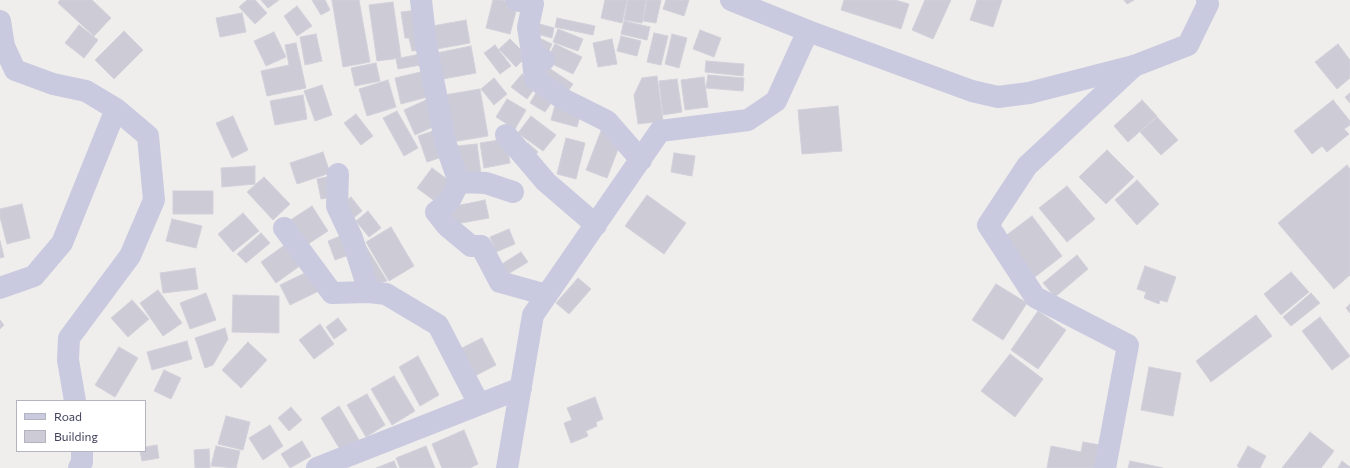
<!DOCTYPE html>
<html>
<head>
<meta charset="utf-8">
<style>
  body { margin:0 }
  #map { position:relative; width:1350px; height:468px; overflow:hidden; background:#f0eeec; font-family:Commissioner,sans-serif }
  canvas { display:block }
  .legend { position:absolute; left:16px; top:400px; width:130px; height:52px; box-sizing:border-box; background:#fff; border:1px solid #b4b4be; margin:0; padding:5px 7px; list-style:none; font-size:12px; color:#43445c }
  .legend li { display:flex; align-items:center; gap:8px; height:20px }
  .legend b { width:20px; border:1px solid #b4b4be }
</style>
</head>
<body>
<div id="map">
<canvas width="1350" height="468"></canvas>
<ul class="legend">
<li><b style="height:5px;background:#c9cadf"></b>Road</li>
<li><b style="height:11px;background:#cdccd6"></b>Building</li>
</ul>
</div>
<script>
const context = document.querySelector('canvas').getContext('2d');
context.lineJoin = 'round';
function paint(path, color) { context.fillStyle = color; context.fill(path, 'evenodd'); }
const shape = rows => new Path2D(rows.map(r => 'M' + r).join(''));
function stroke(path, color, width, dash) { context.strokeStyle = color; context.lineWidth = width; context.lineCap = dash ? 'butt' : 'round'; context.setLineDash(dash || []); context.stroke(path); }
const building = shape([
  [60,0,92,0,111,18,94,36,58,3,60,0],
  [247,0,255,0,267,13,255,24,239,7,247,0],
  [261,0,279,0,268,8,261,0],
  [312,0,325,0,330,10,321,15,312,0],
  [332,0,359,0,370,62,343,67,332,0],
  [493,0,501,0,518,4,510,34,486,28,493,0],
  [605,0,627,0,622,23,601,18,605,0],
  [628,0,646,0,642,23,624,20,628,0],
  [647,0,661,0,656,23,643,21,647,0],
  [666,0,689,0,684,16,663,9,666,0],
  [844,0,895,0,909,4,901,29,841,10,844,0],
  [925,0,951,0,933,39,912,30,925,0],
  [977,0,1002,0,993,27,970,20,977,0],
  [1124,0,1134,0,1127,4,1124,0],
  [393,2,401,58,377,61,369,5,393,2],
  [297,6,312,26,297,36,284,16,297,6],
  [418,10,421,50,412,51,409,38,405,38,401,12,418,10],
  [242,13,246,32,220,37,216,18,242,13],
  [557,18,595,26,593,35,555,27,557,18],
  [466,20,470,43,431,50,427,27,466,20],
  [624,21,650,27,647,40,621,34,624,21],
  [533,22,554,28,552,38,530,32,533,22],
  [79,25,98,40,84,58,65,43,79,25],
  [558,29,583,39,578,51,553,42,558,29],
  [700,30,721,38,714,57,693,49,700,30],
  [124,31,143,50,114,79,95,60,124,31],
  [274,32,286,57,266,66,254,41,274,32],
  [654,33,668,36,661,65,647,62,654,33],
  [316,34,322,61,305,65,300,37,316,34],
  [672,34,687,38,679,68,665,64,672,34],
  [535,36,552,44,546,57,535,36],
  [621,36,641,41,637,56,617,51,621,36],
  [510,39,527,56,516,67,499,49,510,39],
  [612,39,617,64,598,67,593,43,612,39],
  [296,43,306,88,267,96,261,71,289,65,285,45,296,43],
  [555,44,582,57,573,74,546,61,555,44],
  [1338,44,1350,60,1350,78,1337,89,1315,62,1338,44],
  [495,45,511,66,500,74,484,53,495,45],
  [471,46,476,73,437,80,432,54,471,46],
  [425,53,427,64,398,69,396,59,425,53],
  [706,61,744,64,743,76,705,72,706,61],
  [540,62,573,84,564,97,535,73,540,62],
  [376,63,380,81,355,86,351,68,376,63],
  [425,71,431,96,401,104,395,78,425,71],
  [522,74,537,85,527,99,511,87,522,74],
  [708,75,744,78,743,91,706,88,708,75],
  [657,76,663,121,638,124,634,95,642,78,657,76],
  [704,77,708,107,685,110,681,80,704,77],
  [494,78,507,94,494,105,481,89,494,78],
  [677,79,682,112,663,115,659,81,677,79],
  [388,80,396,107,367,116,359,89,388,80],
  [322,85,332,115,315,121,304,91,322,85],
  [540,86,556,96,545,112,530,103,540,86],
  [480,89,488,136,452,142,444,95,480,89],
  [1350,93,1350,103,1345,97,1350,93],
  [303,95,307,119,275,125,270,101,303,95],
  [507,99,526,110,515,129,496,117,507,99],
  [426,100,437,125,415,135,404,110,426,100],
  [1142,100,1157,116,1128,142,1114,126,1142,100],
  [1333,100,1350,121,1350,125,1344,129,1349,134,1327,152,1322,146,1312,154,1294,131,1333,100],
  [555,105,581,112,577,127,551,120,555,105],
  [838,106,842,151,802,154,798,110,838,106],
  [397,111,418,148,404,156,383,118,397,111],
  [356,114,373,136,361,145,344,123,356,114],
  [233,116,248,150,232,158,216,123,233,116],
  [531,116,556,135,543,151,518,133,531,116],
  [1157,117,1178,140,1161,155,1140,132,1157,117],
  [436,130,445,156,427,162,418,136,436,130],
  [601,131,622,139,607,178,586,170,601,131],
  [566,138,585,143,576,179,557,174,566,138],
  [506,139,510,163,484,168,480,143,506,139],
  [528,143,538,152,532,159,521,150,528,143],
  [477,144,481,174,460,176,457,146,477,144],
  [1107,150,1134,177,1106,204,1079,177,1107,150],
  [323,152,330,173,297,184,290,163,323,152],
  [674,153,695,156,692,176,671,172,674,153],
  [1347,165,1350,169,1350,275,1334,289,1278,223,1347,165],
  [255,166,255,184,222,187,221,168,255,166],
  [432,168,455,185,440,205,417,188,432,168],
  [331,176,336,196,321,199,317,179,331,176],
  [264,177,290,204,273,220,247,192,264,177],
  [1137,180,1159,204,1137,225,1115,200,1137,180],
  [1067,186,1095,219,1067,242,1039,208,1067,186],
  [173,191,213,191,213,214,173,214,173,191],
  [647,195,686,223,664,254,625,226,647,195],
  [351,197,362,211,351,220,340,205,351,197],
  [485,200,489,218,450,225,446,208,485,200],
  [22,204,30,238,7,244,0,217,0,209,22,204],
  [312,206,328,231,302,248,286,223,312,206],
  [368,211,381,228,369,237,356,221,368,211],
  [243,213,259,231,233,252,218,234,243,213],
  [1032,216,1062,256,1035,277,1004,237,1032,216],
  [172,219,202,226,196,248,166,241,172,219],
  [391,227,414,266,389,281,366,242,391,227],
  [509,229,515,244,496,252,490,237,509,229],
  [261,233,270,243,246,263,237,254,261,233],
  [343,235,351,254,335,260,328,241,343,235],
  [0,241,4,257,0,258,0,241],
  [289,242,304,263,276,283,261,262,289,242],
  [364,243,387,281,372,285,364,243],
  [521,252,528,262,508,274,502,264,521,252],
  [1077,255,1088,269,1055,297,1043,283,1077,255],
  [1145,266,1176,277,1167,302,1160,300,1159,304,1144,298,1146,292,1137,289,1145,266],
  [195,268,198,289,163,293,160,273,195,268],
  [311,270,321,290,290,305,280,285,311,270],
  [1291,272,1309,292,1281,315,1264,294,1291,272],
  [578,278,591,289,569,314,556,303,578,278],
  [996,284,1027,303,1003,340,972,320,996,284],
  [158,290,182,323,163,336,140,303,158,290],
  [206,293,216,320,190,329,180,303,206,293],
  [1311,293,1320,303,1291,326,1283,317,1311,293],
  [233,295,279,296,279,333,232,332,233,295],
  [132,300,149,319,128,337,111,318,132,300],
  [1350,304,1350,313,1346,308,1350,304],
  [1038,311,1066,330,1038,369,1011,350,1038,311],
  [1256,315,1272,336,1211,382,1196,361,1256,315],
  [1320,317,1350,356,1332,370,1302,331,1320,317],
  [338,318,347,330,334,339,326,327,338,318],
  [0,320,4,325,0,329,0,320],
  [320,324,334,344,314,359,299,340,320,324],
  [225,328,228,339,213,365,205,368,195,338,225,328],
  [482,338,496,365,473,377,458,350,482,338],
  [187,341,192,359,152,370,147,352,187,341],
  [248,342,267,360,241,388,222,370,248,342],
  [119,347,138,358,115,397,95,385,119,347],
  [1010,354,1043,379,1015,417,981,391,1010,354],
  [418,356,439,395,420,406,399,367,418,356],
  [1149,367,1181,373,1173,416,1141,410,1149,367],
  [164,370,181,378,171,399,154,391,164,370],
  [394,376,415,411,392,425,371,389,394,376],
  [367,394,385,425,366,437,347,405,367,394],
  [595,397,603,419,596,422,597,426,586,431,588,436,571,443,564,423,572,420,567,408,595,397],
  [339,406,359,440,341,451,321,418,339,406],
  [291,407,302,420,289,431,278,418,291,407],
  [226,416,250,422,243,450,218,444,226,416],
  [270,425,283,446,263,460,249,438,270,425],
  [464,430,478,464,470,468,442,468,432,444,464,430],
  [1310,432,1334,451,1321,468,1282,468,1310,432],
  [302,441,311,456,290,468,281,454,302,441],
  [1083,442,1106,446,1101,468,1047,468,1051,446,1081,452,1083,442],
  [157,445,159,458,142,461,140,451,145,451,145,447,157,445],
  [216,446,240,451,236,468,211,466,216,446],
  [426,446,435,468,400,468,396,458,426,446],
  [1248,446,1266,456,1260,468,1240,468,1237,466,1248,446],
  [209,449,210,468,195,468,194,450,209,449],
  [394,461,397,468,376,468,394,461],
  [1130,461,1163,468,1128,468,1130,461],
  [1342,461,1350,467,1350,468,1338,468,1342,461]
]);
paint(building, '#cdccd6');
stroke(building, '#d2d0da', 1);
stroke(shape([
  [421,0,426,44,446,145,459,182,449,202,436,212,447,226,471,246,481,246,500,282,547,295],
  [516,0,533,4,528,27,532,53,544,60],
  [0,21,4,46,15,70,53,84,86,91,116,109,148,136,154,200,130,256,69,338,68,360,75,401],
  [532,53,535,79,563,99,607,121,641,160],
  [506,135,546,182,596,225],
  [338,174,337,206,352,238,369,292],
  [459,182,486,183,513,192],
  [284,228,332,293,369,292,386,294,438,325,479,404],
  [0,288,34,276,62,243,116,109],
  [79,468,82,462,82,451],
  [317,468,521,388],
  [507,468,533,315,660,131,748,120,776,101,808,31],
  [1105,468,1128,345,1035,297,988,225,1027,166,1134,66]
]), '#c9cadf', 22);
stroke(shape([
  [731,0,808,31,972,91,998,97,1029,93,1134,66,1188,45,1208,4,1207,0]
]), '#c9cadf', 22);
</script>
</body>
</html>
